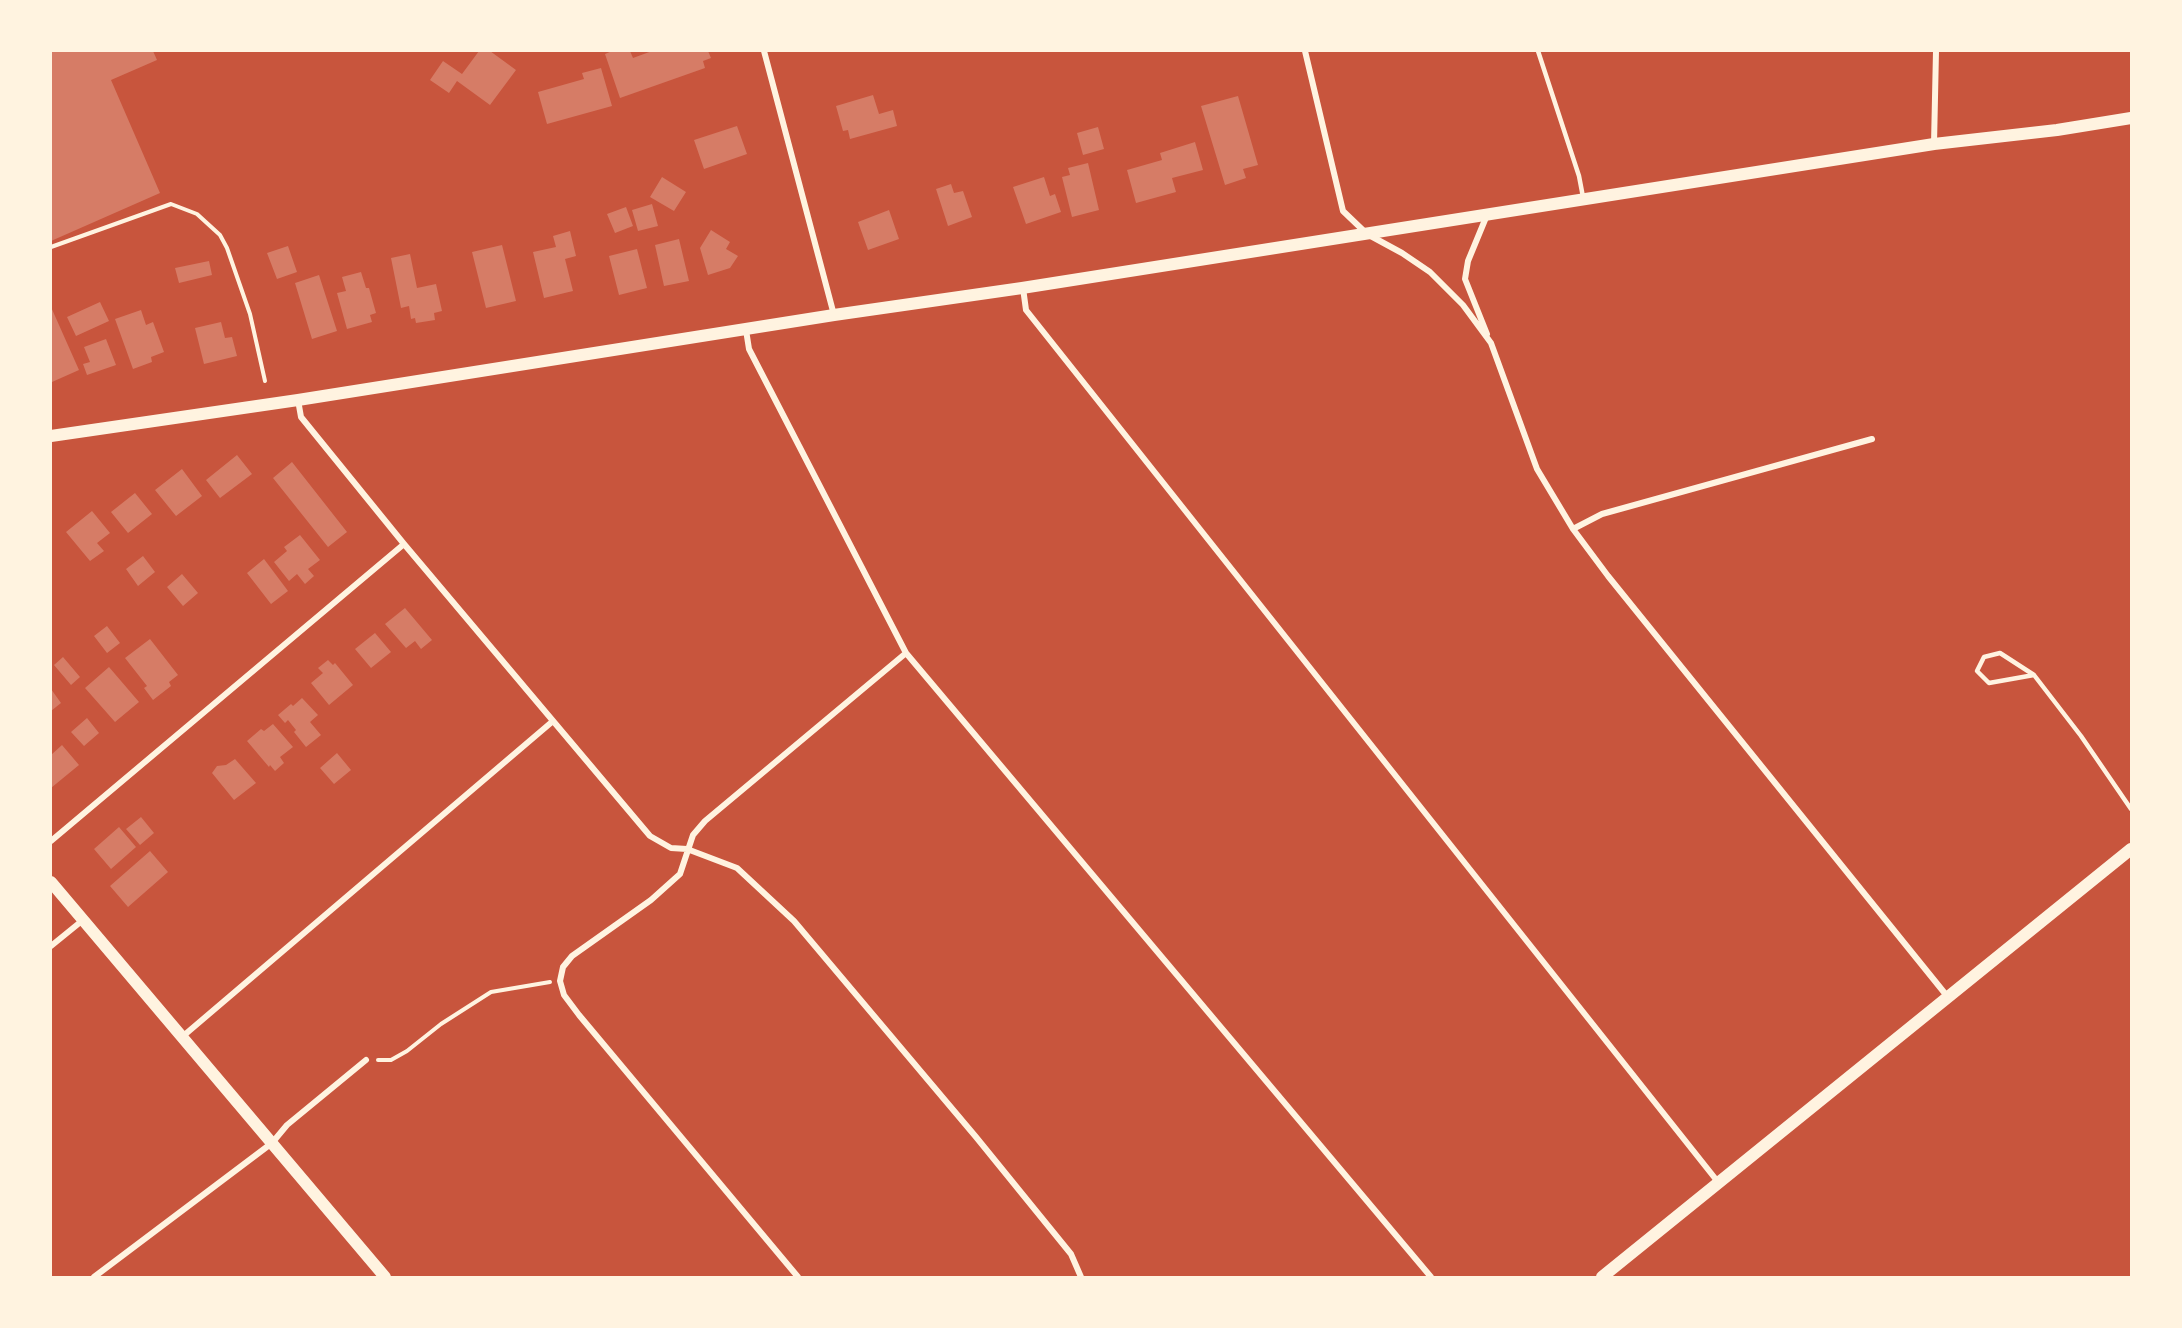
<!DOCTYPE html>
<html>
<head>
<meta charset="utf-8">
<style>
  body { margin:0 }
  #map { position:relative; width:2182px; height:1328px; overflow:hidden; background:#c8553d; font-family:"IBM Plex Serif",serif }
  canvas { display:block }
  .frame { position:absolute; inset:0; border:52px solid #fff3e0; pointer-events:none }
</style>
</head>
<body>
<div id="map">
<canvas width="2182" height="1328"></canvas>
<div class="frame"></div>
</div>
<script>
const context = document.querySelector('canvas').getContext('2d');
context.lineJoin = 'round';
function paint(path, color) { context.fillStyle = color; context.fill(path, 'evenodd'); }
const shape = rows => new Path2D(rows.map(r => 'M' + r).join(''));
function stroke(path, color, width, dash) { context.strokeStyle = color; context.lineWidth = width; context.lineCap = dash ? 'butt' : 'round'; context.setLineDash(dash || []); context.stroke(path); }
paint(shape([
  [51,51,153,51,157,60,111,80,160,193,51,241],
  [479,51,490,51,516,70,490,105,457,81,449,93,430,80,443,61,462,74],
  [612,51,630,51,633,58,652,51,708,51,711,58,703,61,705,68,620,98,605,54],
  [601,68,612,106,547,124,538,92,584,79,582,73],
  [873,95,879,114,893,110,897,126,850,139,848,130,843,131,836,106],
  [1238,96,1258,165,1243,169,1246,178,1225,185,1201,106],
  [737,126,747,154,704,169,694,140],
  [1098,127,1104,149,1083,155,1077,133],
  [1195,142,1203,170,1172,178,1176,192,1136,203,1127,170,1162,160,1160,153],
  [1088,163,1099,210,1072,217,1062,177,1070,175,1068,168],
  [662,177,686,192,674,211,650,197],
  [1044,177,1050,196,1055,194,1061,212,1026,224,1013,187],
  [951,184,954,193,963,191,972,217,948,226,936,189],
  [652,204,658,226,638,231,632,210],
  [626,207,633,226,615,233,607,214],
  [889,210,899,239,868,250,858,222],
  [711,230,730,242,726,249,738,256,730,268,708,275,700,248],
  [570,231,576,256,565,259,573,291,544,298,533,252,556,247,553,236],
  [679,239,689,281,664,286,655,245],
  [502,245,516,301,486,308,472,252],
  [288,246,297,272,277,279,267,253],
  [637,249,647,288,619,295,609,256],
  [410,254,417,288,436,284,442,311,434,313,435,320,416,323,415,318,411,319,409,306,401,308,391,258],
  [209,261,212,275,179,283,175,268],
  [361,272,366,288,369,288,376,313,370,315,372,322,347,329,337,293,346,291,342,277],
  [319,275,337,331,312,339,295,283],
  [100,302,109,321,76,336,67,317],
  [51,307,79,370,52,382,51,380],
  [141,310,146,325,153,322,164,352,151,357,152,362,133,369,115,319],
  [221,322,225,338,232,337,237,356,204,364,195,328],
  [106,339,116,365,87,375,83,364,90,362,84,347],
  [237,455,252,474,220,498,206,480],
  [292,462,347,532,328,547,273,478],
  [182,469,202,496,176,516,155,490],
  [135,493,152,514,128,533,111,512],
  [92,511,110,533,97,543,104,551,90,561,66,532],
  [300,535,320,560,308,569,314,576,305,584,297,574,289,581,274,562,287,551,284,547],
  [143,556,155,572,138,586,126,569],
  [264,559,288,591,271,604,247,573],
  [182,574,198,593,183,606,167,587],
  [405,608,432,640,421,649,415,641,406,648,385,624],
  [107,626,120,643,107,653,94,636],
  [375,633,391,652,371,668,355,649],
  [150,639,178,675,169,682,171,686,153,700,144,688,147,686,125,658],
  [63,657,80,677,71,685,54,665],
  [328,660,333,665,335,663,353,685,329,705,311,683,323,673,318,668],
  [109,667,139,702,115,722,85,688],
  [51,689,61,703,51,711],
  [302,698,318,715,310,722,321,735,306,747,294,732,296,730,288,720,285,723,278,715,291,704,293,706],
  [87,718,99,733,84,746,71,732],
  [273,724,293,747,280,757,284,763,275,771,270,765,269,767,247,741,261,729,264,731],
  [62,745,79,765,51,788,51,755],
  [337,753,351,770,334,784,320,768],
  [235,759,256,783,234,800,212,773,217,766,226,765],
  [141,817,154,833,140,845,126,829],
  [119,827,136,847,111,869,94,849],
  [150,851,168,872,128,907,110,886]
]), '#d67c66');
stroke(shape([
  [51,247,171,204,197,214,220,235,227,248,250,314,265,381],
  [378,1060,391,1060,407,1051,441,1024,491,992,550,982]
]), '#fff3e0', 4);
stroke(shape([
  [1538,51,1579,176,1583,197],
  [2034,675,1989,683,1977,671,1984,657,2000,653,2034,675,2081,736,2131,809]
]), '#fff3e0', 4.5);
stroke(shape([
  [764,51,834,315],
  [1305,51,1343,211,1367,234,1402,253,1430,272,1463,305,1491,343,1537,469,1573,529,1608,576,1947,996],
  [1934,144,1936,51],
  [1023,288,1026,310,1718,1182],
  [746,330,749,349,906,653,1431,1277],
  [1487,334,1465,279,1468,261,1487,215],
  [298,400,301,417,404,544,650,836,671,848,687,849,737,868,794,921,976,1137,1071,1254,1081,1277],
  [1573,529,1602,514,1872,439],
  [51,841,404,544],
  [51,946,83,920],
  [182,1037,553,721],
  [94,1277,272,1143,287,1125,366,1060],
  [798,1277,579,1015,564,995,560,981,563,967,572,956,651,900,680,874,693,835,705,821,906,653]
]), '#fff3e0', 6);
stroke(shape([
  [51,436,298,400,834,315,1022,288,1934,144,2057,130,2131,118],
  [51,882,385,1277],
  [1602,1277,2131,849]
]), '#fff3e0', 12);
</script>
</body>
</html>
